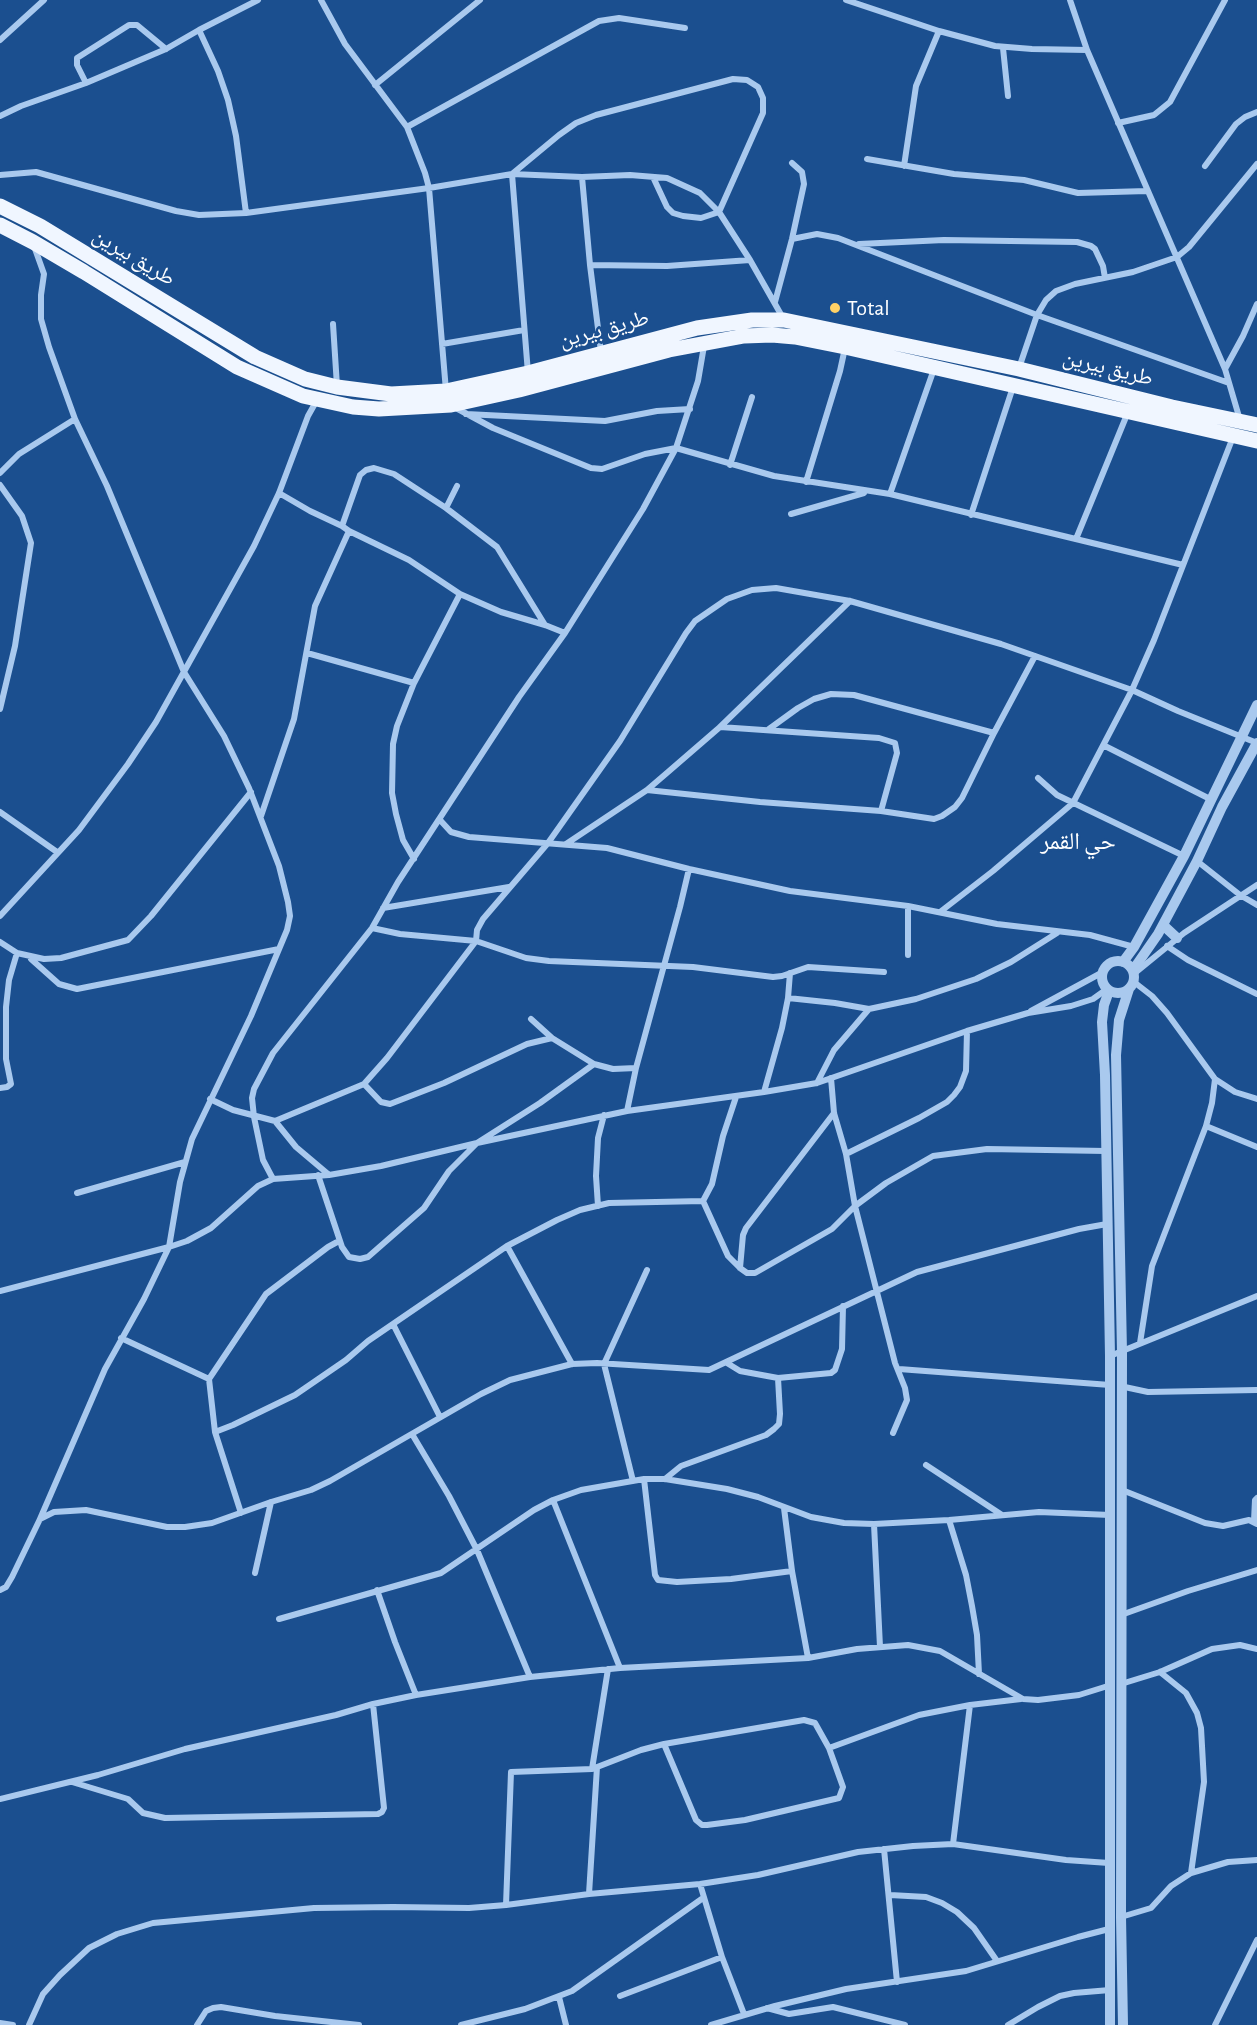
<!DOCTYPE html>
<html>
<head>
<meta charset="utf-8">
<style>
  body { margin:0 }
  canvas { display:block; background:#1b4f8f }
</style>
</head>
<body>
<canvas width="1257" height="2025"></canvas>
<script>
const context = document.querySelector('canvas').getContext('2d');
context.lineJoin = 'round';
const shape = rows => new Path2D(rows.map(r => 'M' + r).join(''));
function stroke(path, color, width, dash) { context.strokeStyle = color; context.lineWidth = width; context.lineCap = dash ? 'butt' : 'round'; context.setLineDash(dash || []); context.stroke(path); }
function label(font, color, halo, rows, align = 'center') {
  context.font = font + ' "Alegreya Sans","Noto Naskh Arabic",sans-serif'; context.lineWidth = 5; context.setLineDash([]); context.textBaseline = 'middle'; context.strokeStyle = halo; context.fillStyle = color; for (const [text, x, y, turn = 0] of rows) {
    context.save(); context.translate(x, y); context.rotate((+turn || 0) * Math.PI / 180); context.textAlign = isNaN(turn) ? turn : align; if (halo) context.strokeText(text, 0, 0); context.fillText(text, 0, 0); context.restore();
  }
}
stroke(shape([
  [321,0,345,44,407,127,425,173,429,188,446,391],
  [846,0,939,31,995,46,1032,49,1087,50],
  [1070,0,1087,50,1225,369,1240,420],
  [199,30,218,71,228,100,236,136,246,213],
  [0,40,44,0],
  [1003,48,1008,96],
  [86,83,77,65,77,58,129,25,137,25,166,49],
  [375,85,480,0],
  [0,116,21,106,86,83,166,49,199,30,258,0],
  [1118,123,1154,115,1170,102,1225,0],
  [407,127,599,21,619,18,685,28],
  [867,159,954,174,1024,180,1078,193,1147,191],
  [904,166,916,86,939,31],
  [1205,166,1236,124,1245,117,1257,112],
  [0,175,36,172,176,211,199,215,246,213,429,188,512,174,582,177,630,175,667,178,700,193,719,212,750,260,783,318],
  [582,177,590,265,601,352],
  [792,239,817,234,838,238,1037,315,1229,383],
  [859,244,944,240,1077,242,1091,246,1095,249,1103,266,1105,278],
  [34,246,44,274,41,295,41,319,49,347,75,419,107,486,184,672,224,736,249,788,279,866,288,902,290,916,287,930,251,1016,192,1139,180,1182,169,1247,144,1299,105,1369,40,1519],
  [590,265,667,266,750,260],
  [775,302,792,239,804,184,802,172,792,163],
  [333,324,337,386],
  [442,344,524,330],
  [1019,368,1037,315,1046,300,1056,291,1075,284,1133,272,1177,257,1189,247,1257,164],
  [1225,369,1243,336,1257,304],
  [528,373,512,174,559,135,576,123,596,115,733,79,747,80,758,87,763,98,763,113,719,212,701,218,683,216,673,213,667,207,653,177],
  [454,407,493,428,591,468,602,469,645,454,676,448,774,476,890,494,1183,565],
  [466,414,605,421,657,411,690,409],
  [730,465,752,397],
  [0,473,19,454,75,419],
  [806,482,840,371,845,348],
  [0,485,22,516,31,543,15,646,0,709],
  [890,494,934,369],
  [446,508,457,486],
  [791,514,864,493],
  [971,515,1013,387],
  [342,526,360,475,366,470,374,468,394,474,446,508,497,547,545,625],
  [349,531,409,560,460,594,501,612,545,625,565,633],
  [1076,539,1128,412],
  [307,653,414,683],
  [720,727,879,738,895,743,897,753,881,811],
  [769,729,798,708,814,699,831,694,854,695,994,733],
  [1105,746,1212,800],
  [1038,778,1057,795,1184,856],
  [647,790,760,802,881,811,934,819,942,816,955,807,962,798,994,733,1035,656],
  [0,812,57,852],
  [261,816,294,719,315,606,349,531,342,526,310,511,279,493],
  [440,820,451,832,469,837,607,848,689,869,790,891,908,906,997,924,1090,935,1134,947],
  [566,844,647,790,668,772,720,727,850,601],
  [414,859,403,840,396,814,392,793,393,744,397,726,414,683,460,594],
  [1197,861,1240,895,1257,905],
  [908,906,908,955],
  [383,908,509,887],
  [940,912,993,871,1073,803,1132,690,1154,640,1233,437],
  [0,916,79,830,128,764,156,722,254,546,279,493,308,416,317,400],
  [372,928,400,934,476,941],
  [0,942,17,953,9,980,6,1007,6,1059,11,1084,7,1087,0,1088],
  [1167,946,1188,960,1257,994],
  [17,953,44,959,61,958,128,940,151,916,251,792],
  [31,959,59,984,77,989,279,949],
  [884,972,808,967,782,976,773,977,693,967,549,961,526,958,476,941,477,930,483,919,548,843,620,741,686,633,695,621,727,599,752,590,776,588,850,601,1001,644,1132,690,1178,711,1257,743],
  [1135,973,1184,933,1257,885],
  [1134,982,1152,996,1167,1013,1215,1079,1212,1103,1206,1126,1152,1266,1140,1343],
  [788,998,835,1003,869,1009],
  [1031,1011,1103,972],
  [531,1019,552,1038],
  [594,1064,613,1069,636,1068],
  [831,1078,834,1113,846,1154,855,1206,895,1363,905,1388,907,1400,893,1433],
  [1215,1079,1235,1092,1257,1099],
  [817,1083,834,1050,869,1009,916,999,976,979,1011,962,1057,933],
  [364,1084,381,1102,390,1104,444,1083,527,1044,552,1038,594,1064,540,1103,477,1143,381,1166,329,1175,273,1179,263,1160,254,1117,252,1098,254,1089,273,1053,372,928,398,882,519,697,565,633,643,509,676,448,698,381,704,346],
  [764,1092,817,1083,967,1031,1028,1013,1071,1006,1093,999,1107,989],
  [210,1099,233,1110,275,1121,296,1147,328,1174],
  [627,1111,636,1068,680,907,689,869],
  [275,1121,364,1084,387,1058,476,941],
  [1206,1126,1257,1147],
  [846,1154,919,1118,947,1102,954,1095,960,1087,966,1071,967,1031],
  [318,1175,342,1247,349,1257,360,1259,368,1257,424,1208,449,1171,477,1143,627,1111,764,1092,782,1028,788,998,790,973],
  [77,1193,185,1162],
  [703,1201,728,1256,740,1268,747,1273,755,1273,832,1229,855,1206,886,1183,933,1156,987,1149,1106,1151],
  [598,1206,596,1176,598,1138,604,1115],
  [507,1246,572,1364],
  [740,1268,743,1235,746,1228,834,1113],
  [0,1291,169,1247,187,1241,211,1228,258,1186,273,1179],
  [393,1324,440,1417],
  [121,1338,209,1379,215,1432,233,1425,295,1395,346,1360,368,1341,507,1246,557,1220,580,1210,609,1203,703,1201,712,1184,723,1136,736,1097],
  [1110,1356,1257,1296],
  [727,1363,740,1371,778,1378,831,1373,835,1370,842,1349,843,1306],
  [899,1369,1110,1385],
  [209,1379,266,1294,328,1247,339,1241],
  [1120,1386,1148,1392,1257,1390],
  [215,1432,241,1513],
  [412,1434,449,1496,477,1550,530,1677],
  [926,1465,1002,1515],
  [644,1479,655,1575,658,1580,677,1582,731,1579,792,1571],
  [665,1479,681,1466,766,1435,774,1429,779,1424,780,1414,778,1378],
  [633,1481,604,1364,647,1270],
  [1122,1490,1205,1523,1223,1526,1249,1520,1257,1524],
  [553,1500,620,1668],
  [784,1508,792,1571,808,1658],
  [949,1520,966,1575,972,1606,977,1635,979,1674],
  [1254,1521,1255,1500,1257,1498],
  [874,1524,880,1647],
  [255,1573,271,1502],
  [0,1590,6,1587,12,1577,40,1519,54,1512,86,1510,167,1527,185,1527,212,1523,271,1502,311,1490,330,1481,481,1394,510,1380,572,1364,597,1363,709,1370,917,1272,1079,1229,1107,1224],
  [377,1590,395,1642,416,1695],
  [1121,1615,1188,1591,1257,1570],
  [279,1619,441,1573,534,1510,553,1500,581,1490,644,1479,665,1479,727,1489,758,1497,811,1517,844,1523,874,1524,949,1520,1039,1512,1110,1515],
  [1160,1672,1186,1693,1197,1713,1201,1728,1204,1782,1191,1873],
  [1121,1684,1160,1672,1212,1649,1240,1645,1257,1649],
  [664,1744,696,1820,702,1825,707,1825,745,1820,839,1798,843,1787,829,1748],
  [592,1769,608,1669],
  [72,1782,128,1799,143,1813,165,1818,378,1814,382,1812,384,1808,373,1704],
  [0,1799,98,1775,185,1749,336,1715,373,1704,416,1695,530,1677,620,1668,808,1658,857,1649,908,1645,940,1651,1023,1699,1038,1700,1079,1695,1111,1685],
  [953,1844,970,1705],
  [884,1849,897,1982],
  [700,1884,722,1957,744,2014],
  [589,1894,597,1767],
  [890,1895,926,1897,942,1903,957,1912,974,1928,997,1961],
  [506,1905,511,1772,592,1769,641,1750,664,1744,804,1720,815,1723,829,1748,919,1715,970,1705,1021,1699],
  [1121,1917,1151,1908,1171,1886,1191,1873,1228,1862,1257,1860],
  [620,1996,722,1957],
  [559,1997,566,2025],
  [767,2008,789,2014,833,2007,905,2025],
  [0,2023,13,2025],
  [29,2025,43,1994,60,1975,89,1948,117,1934,153,1923,314,1908,393,1907,469,1908,506,1905,589,1894,700,1884,758,1875,858,1852,913,1846,953,1844,1066,1860,1109,1863],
  [197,2025,206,2011,213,2008,221,2007,275,2016,359,2025],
  [461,2025,525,2009,572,1991,703,1898],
  [711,2025,775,2006,846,1989,966,1971,1078,1937,1109,1929],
  [1008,2025,1038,2007,1060,1996,1074,1993,1110,1990],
  [1215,2025,1257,1940]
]), '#a9c9ee', 6);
stroke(shape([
  [1163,925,1177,938],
  '1102 977a16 16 0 1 1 32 0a16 16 0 1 1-32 0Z',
  [1123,962,1134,947,1184,856,1257,705],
  [1133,970,1158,934,1197,861,1222,807,1257,743],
  [1109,991,1104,1005,1102,1022,1105,1075,1110,1356,1110,2025],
  [1123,2025,1121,1917,1122,1352,1116,1055,1119,1020,1129,989]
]), '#a9c9ee', 10);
stroke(shape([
  [0,206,40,226,255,357,305,379,337,387,391,394,446,391,528,373,697,328,752,320,784,320,1019,369,1172,407,1257,425],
  [0,225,33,242,84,272,237,367,303,396,353,407,379,409,451,405,519,390,669,350,744,336,772,335,795,337,845,347,1257,441]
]), '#f0f6ff', 15);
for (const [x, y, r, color] of [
  [835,308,6,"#ffd166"]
]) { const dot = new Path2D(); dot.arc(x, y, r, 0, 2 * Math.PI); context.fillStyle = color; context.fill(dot); stroke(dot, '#1b4f8f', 2); }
label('22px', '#fff', '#1b4f8f', [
  ["طريق بيرين",134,257,31],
  ["طريق بيرين",604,329,-15],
  ["طريق بيرين",1108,368,14]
]);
label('22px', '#fff', '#1b4f8f', [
  ["Total",847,308]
], 'left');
label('24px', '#fff', '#1b4f8f', [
  ["حي القمر",1078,842]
]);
</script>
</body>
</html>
